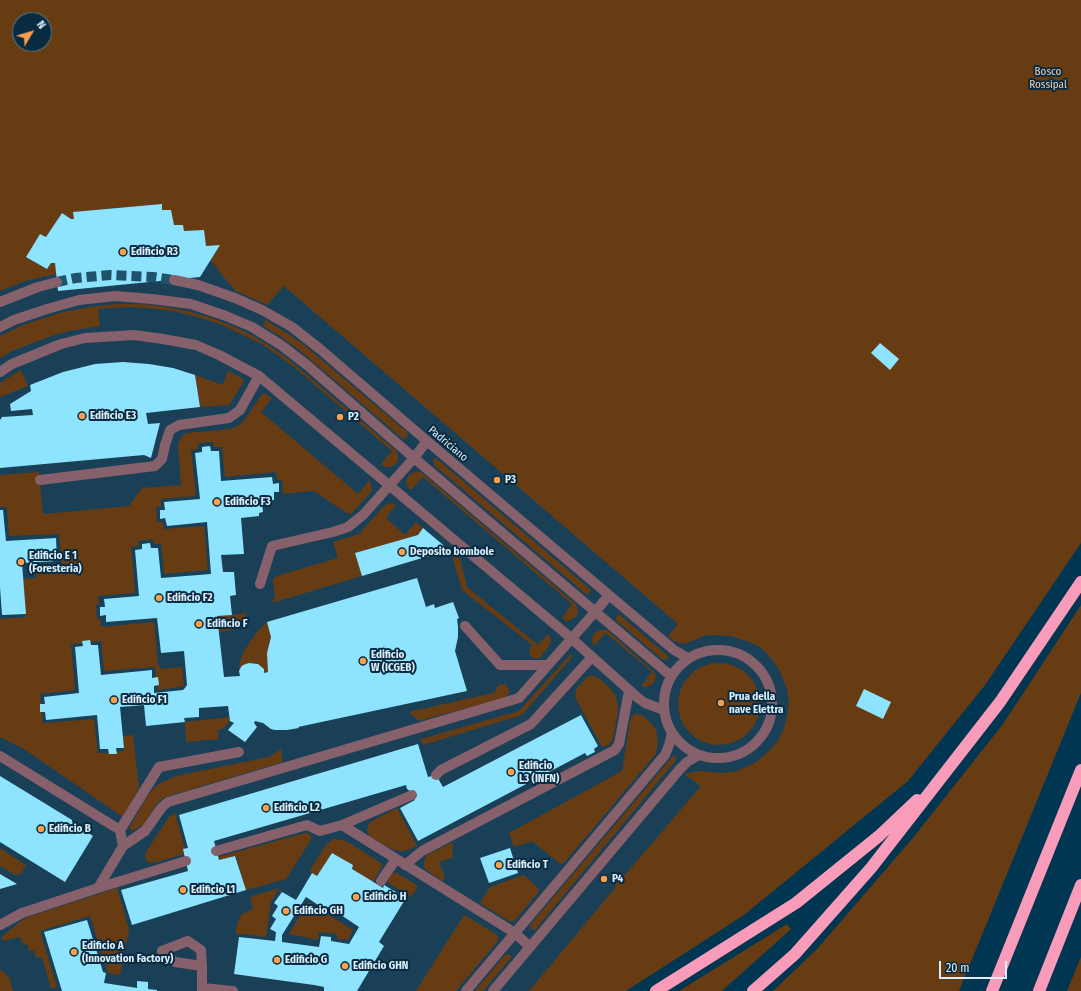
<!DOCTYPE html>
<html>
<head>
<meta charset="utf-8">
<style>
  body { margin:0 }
  #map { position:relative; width:1081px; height:991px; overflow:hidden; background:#003652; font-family:"Fira Sans Condensed",sans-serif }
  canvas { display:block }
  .north { position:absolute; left:12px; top:12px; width:40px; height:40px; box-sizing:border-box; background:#092b40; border:1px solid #5d798b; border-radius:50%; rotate:52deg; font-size:11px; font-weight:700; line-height:16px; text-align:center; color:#dbeefb }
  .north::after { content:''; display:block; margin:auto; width:14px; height:18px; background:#fa9f4e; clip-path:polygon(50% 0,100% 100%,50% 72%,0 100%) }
  .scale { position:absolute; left:939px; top:961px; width:68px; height:18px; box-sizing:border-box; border:2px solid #dbeefb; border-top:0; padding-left:5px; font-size:12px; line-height:14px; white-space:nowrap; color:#dbeefb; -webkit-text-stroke:3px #092b40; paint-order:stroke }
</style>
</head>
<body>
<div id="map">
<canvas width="1081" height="991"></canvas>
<div class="north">N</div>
<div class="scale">20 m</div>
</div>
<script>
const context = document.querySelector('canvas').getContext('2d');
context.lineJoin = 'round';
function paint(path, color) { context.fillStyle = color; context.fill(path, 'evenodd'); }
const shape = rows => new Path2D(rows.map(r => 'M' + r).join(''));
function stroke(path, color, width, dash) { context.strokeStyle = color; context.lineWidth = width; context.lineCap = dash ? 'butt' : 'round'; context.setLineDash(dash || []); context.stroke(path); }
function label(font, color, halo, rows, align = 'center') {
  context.font = font + ' "Fira Sans Condensed",sans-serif'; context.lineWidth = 4; context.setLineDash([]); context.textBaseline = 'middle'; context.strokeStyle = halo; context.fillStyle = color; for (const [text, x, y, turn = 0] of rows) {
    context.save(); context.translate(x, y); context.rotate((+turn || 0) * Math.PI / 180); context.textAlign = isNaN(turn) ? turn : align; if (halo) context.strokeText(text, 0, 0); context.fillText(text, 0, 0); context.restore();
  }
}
paint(shape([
  [150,174,730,628,785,659,797,725,532,991,0,991,0,261,87,180]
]), '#1a4057');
paint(shape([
  [0,0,1081,0,1081,543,985,685,908,781,744,915,626,991,529,991,615,888,617,874,625,875,701,786,684,774,699,771,723,773,737,771,755,763,768,752,778,741,784,728,787,716,789,703,787,689,779,669,765,651,758,646,752,643,731,636,713,635,704,636,685,644,679,643,674,641,668,636,678,624,284,286,267,305,236,291,226,280,211,260,220,245,206,246,204,230,184,231,174,225,171,210,162,210,162,204,73,212,74,219,71,219,62,213,46,237,40,234,26,257,47,269,51,263,55,263,57,274,28,280,0,291],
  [20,20,44,20,44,44,20,44],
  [119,304,142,304,160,306,188,311,215,319,237,328,255,337,271,347,287,358,394,449,397,452,398,455,398,461,394,465,390,467,385,467,381,464,392,451,294,367,279,356,263,345,243,335,222,325,201,318,173,311,147,308,130,307,98,309,100,326,69,331,51,336,12,351,0,358,0,336,23,325,63,312,97,306],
  [266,320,285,332,304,345,407,432,408,437,405,438,402,438,298,349,280,336,263,326],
  [21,370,28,386,0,397,0,383],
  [228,371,243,379,244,381,229,405,200,407,195,375,223,385],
  [263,393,264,393,272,398,261,412,358,494,369,481,370,481,372,490,370,493,352,513,348,514,314,491,283,494,282,480,277,480,276,472,225,477,222,447,214,447,213,442,198,443,198,449,191,450,196,496,161,499,161,507,156,507,157,522,163,522,164,529,204,526,208,570,164,574,161,544,154,544,153,539,138,541,139,546,131,547,135,593,98,596,99,604,96,605,97,619,100,619,101,627,154,622,158,664,162,669,182,667,184,686,158,690,157,685,159,685,156,678,155,667,104,671,101,641,90,642,90,640,82,641,82,643,71,644,75,690,40,694,41,704,40,704,40,712,42,712,43,723,94,719,98,753,109,753,109,754,116,754,117,752,124,751,123,736,133,735,139,788,123,817,24,749,0,737,0,619,26,617,23,579,36,578,35,566,62,564,59,534,9,536,7,507,0,507,0,475,39,472,43,514,129,506,142,488,181,485,178,446,181,437,184,434,188,433,230,429,238,426,243,422],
  [435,458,437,459,590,589,591,591,589,594,586,594,434,465,433,461],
  [415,472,421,472,576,604,578,612,577,616,569,621,564,620,562,618,572,604,423,477,411,490,408,488,406,480,410,474],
  [393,503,396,505,386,518,405,535,416,522,423,528,418,535,356,553,362,576,272,603,274,599,275,596,273,580,274,578,280,575,338,558,333,542,359,534,384,506,387,504],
  [451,552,460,559,467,587,538,645,548,634,550,637,551,641,550,644,541,657,538,659,532,657,530,655,529,651,532,645,462,590],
  [1081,605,1081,693,959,991,773,991,817,949,912,839,1003,724],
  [248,613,238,626,231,630,219,632,217,616],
  [618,615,621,616,668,656,667,660,663,660,616,620,616,617],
  [267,622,271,637,267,653,268,672,264,673,264,669,261,666,255,663,249,663,243,665,239,671,240,661,244,651,257,632],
  [601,630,607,630,653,671,656,675,654,683,646,687,641,686,652,672,606,633,594,646,592,640,593,635,596,632],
  [572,654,572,657,522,715,423,745,421,739,519,711,570,655],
  '678 704a41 41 0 1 1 82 0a41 41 0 1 1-82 0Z',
  [588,676,594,676,597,677,609,687,615,695,618,706,618,711,613,739,609,745,602,747,575,697,576,689],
  [501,684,505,684,509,689,509,694,504,698,419,721,409,712,493,693,496,690,497,687],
  [635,714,642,715,652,724,656,730,658,743,657,749,655,755,564,863,561,864,559,863,532,841,514,847,509,833,622,771,630,721,632,717],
  [229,717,230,721,223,729,218,730,219,739,186,742,185,722],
  [281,749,283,762,165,797,158,802,145,822,142,826,134,830,131,830,129,828,148,795,156,786,165,781,173,777,185,774,269,757],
  [673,756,676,757,676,760,535,930,531,929,530,925],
  [397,808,417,846,405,851,400,851,392,849,370,837,367,830,370,822],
  [175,813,185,849,183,849,184,854,157,862,150,863,148,862,145,857,146,852,169,817],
  [305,833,309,833,311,837,311,840,286,879,246,890,236,856,219,860,218,857],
  [335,839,346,841,381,863,382,866,373,882,352,869,353,865,332,853,317,876,312,873,310,870,326,845,332,840],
  [453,842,452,858,439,862,445,878,442,881,425,869,424,866,424,861,427,855],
  [0,848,26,865,21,874,15,875,0,866],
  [392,873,397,873,418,886,411,897,387,882],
  [524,875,537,887,539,891,538,893,515,920,512,922,509,921,480,903,490,887],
  [117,888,129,929,120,975,108,973,90,916,40,931,57,987,51,989,42,957,36,958,34,950,29,951,27,944,23,945,20,937,2,941,2,937,4,935,21,921,28,917],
  [279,888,271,902,266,937,245,934,236,934,236,929,238,921,242,914,253,909,250,897],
  [308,902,353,930,348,940,337,939,337,934,319,932,318,940,289,934],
  [464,915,496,934,498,937,498,941,497,942,456,991,416,991],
  [787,924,791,929,722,991,679,991],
  [508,954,511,956,511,958,483,991,475,991,505,955],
  [1081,957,1081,991,1067,991],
  [0,969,9,977,13,991,0,991]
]), '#683c13');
paint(shape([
  [162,204,162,210,171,210,174,225,183,225,184,231,204,230,206,246,220,245,200,277,58,291,55,263,51,263,47,269,26,257,40,234,46,237,62,213,71,219,74,219,73,212],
  [880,343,899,359,890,370,871,353],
  [123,362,149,364,173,368,195,375,200,407,146,413,148,424,160,423,151,458,144,455,0,468,0,420,2,417,33,415,32,409,11,411,10,404,31,391,30,385,63,372,95,364],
  [210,446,211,451,219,451,221,481,272,477,273,484,279,483,279,492,274,492,274,500,262,501,263,512,259,513,259,516,241,518,244,554,221,555,223,572,234,572,236,595,230,596,232,615,217,616,224,677,240,676,239,671,241,667,243,665,249,663,258,664,264,669,264,673,268,672,267,653,271,637,267,622,417,578,426,607,434,604,435,608,453,602,459,618,457,619,458,627,458,637,455,651,467,691,298,727,299,728,287,730,275,730,271,729,263,723,255,721,254,723,257,727,245,742,228,730,234,723,230,721,228,706,199,708,199,717,184,718,185,722,146,726,144,705,120,707,124,748,116,748,117,754,109,754,108,749,100,749,97,715,46,720,45,712,40,712,40,704,45,704,44,697,79,693,75,647,83,646,82,641,90,640,91,645,98,645,101,675,152,670,152,678,158,677,159,685,154,686,154,693,183,690,185,688,187,685,184,651,161,653,157,618,106,622,106,615,100,616,100,607,105,607,104,599,139,596,135,550,142,549,142,544,150,543,151,548,158,548,161,578,211,574,207,522,167,526,165,518,160,519,160,510,165,510,164,502,200,499,195,453,202,452,202,447],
  [0,510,3,510,6,541,56,538,57,561,22,563,26,614,2,615,0,587],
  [423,528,449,550,362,576,355,553,418,535],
  [864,689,891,702,883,719,856,706],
  [581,715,598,746,594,749,595,752,587,756,585,753,418,841,400,808,415,800,410,791,407,789,406,785,214,841,219,860,235,856,246,890,132,925,121,890,188,871,183,849,188,848,179,815,418,744,428,777,436,775,443,787],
  [0,776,72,820,72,822,93,836,65,882,0,842],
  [510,848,518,873,489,883,480,858],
  [332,853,353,865,352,869,367,878,383,888,384,885,406,898,379,942,384,946,357,991,324,991,324,987,314,985,234,974,239,937,275,941,276,932,270,929,276,919,272,916,278,906,274,903,282,892,296,900,312,873,317,876],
  [306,897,326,910,329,907,359,927,349,944,331,941,331,937,321,936,319,947,282,942,282,935],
  [0,874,17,884,0,889],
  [87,920,103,972,106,973,104,983,137,988,137,981,148,982,148,989,157,990,157,991,62,991,44,932]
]), '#8ee3fe');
stroke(shape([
  [57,282,76,278,110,275,153,277,174,280]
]), '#21526b', 10, [10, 5]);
stroke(shape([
  [0,372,12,364,61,344,85,338,134,335,163,339,196,345,219,355,259,376,571,638,638,698,645,703,664,710],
  [40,480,155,466,162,459,165,445,170,430,179,425,229,418,240,410,259,376],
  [260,584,272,546,333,532,348,527,363,515,414,458,427,441],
  [465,626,500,665,547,665],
  [0,756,120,830,123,846],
  [436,775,441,770,531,724,592,657],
  [342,825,515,933,530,947],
  [120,830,159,767,239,752],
  [216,851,307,825,320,831,342,825,412,795],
  [405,865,422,851,615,750,619,744,629,691],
  [381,881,396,859],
  [98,888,123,846,145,831,162,807,168,802,519,698,595,612,609,595],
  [0,925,22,913,98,888,186,861],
  [202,966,175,962,162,951,188,941,201,950,202,966,202,991],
  [202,988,233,991]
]), '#86606b', 10);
stroke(shape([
  [174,280,198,285,235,298,262,310,292,327,320,349,427,441,674,650,688,658],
  [0,302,38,287,57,282],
  [0,327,14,320,47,309,79,300,115,296,152,299,191,304,226,316,252,327,281,345,307,365,414,458,671,676],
  '664 704a54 54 0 1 1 108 0a54 54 0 1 1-108 0Z',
  [466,991,665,755,669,745,672,733],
  [493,991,680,769,687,762,699,755]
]), '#86606b', 10);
stroke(shape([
  [656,991,796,903,879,836,917,800],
  [753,991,795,954,871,868,1000,702,1081,582],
  [992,991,1081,770],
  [1039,991,1081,885]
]), '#f99cb9', 12);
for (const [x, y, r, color] of [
  [123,252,4,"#fa9f4e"],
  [82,416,4,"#fa9f4e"],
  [340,417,4,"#fa9f4e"],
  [497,480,4,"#fa9f4e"],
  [217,502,4,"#fa9f4e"],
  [402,552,4,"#fa9f4e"],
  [21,562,4,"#fa9f4e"],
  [159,598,4,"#fa9f4e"],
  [199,624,4,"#fa9f4e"],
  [363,661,4,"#fa9f4e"],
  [114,700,4,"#fa9f4e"],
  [721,703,4,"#fa9f4e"],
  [511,772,4,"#fa9f4e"],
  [266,808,4,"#fa9f4e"],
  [41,829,4,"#fa9f4e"],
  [499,865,4,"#fa9f4e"],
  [604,879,4,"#fa9f4e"],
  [183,890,4,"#fa9f4e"],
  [356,897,4,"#fa9f4e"],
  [286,911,4,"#fa9f4e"],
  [74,952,4,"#fa9f4e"],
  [277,960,4,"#fa9f4e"],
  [345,966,4,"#fa9f4e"]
]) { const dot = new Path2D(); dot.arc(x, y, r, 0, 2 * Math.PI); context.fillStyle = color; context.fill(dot); stroke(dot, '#092b40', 1.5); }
label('11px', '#f3cdaf', '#092b40', [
  ["Bosco",1048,72],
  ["Rossipal",1048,85]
]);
label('bold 11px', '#dbeefb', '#092b40', [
  ["Edificio R3",131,252],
  ["Edificio E3",90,416],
  ["P2",348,417],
  ["P3",505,480],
  ["Edificio F3",225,502],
  ["Deposito bombole",410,552],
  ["Edificio E 1",29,556],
  ["(Foresteria)",29,569],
  ["Edificio F2",167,598],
  ["Edificio F",207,624],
  ["Edificio",371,655],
  ["W (ICGEB)",371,668],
  ["Prua della",729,697],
  ["nave Elettra",729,710],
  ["Edificio F1",122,700],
  ["Edificio",519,766],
  ["L3 (INFN)",519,779],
  ["Edificio L2",274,808],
  ["Edificio B",49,829],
  ["Edificio T",507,865],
  ["P4",612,879],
  ["Edificio L1",191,890],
  ["Edificio H",364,897],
  ["Edificio GH",294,911],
  ["Edificio A",82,946],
  ["(Innovation Factory)",82,959],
  ["Edificio G",285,960],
  ["Edificio GHN",353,966]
], 'left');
label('11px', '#dbeefb', '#092b40', [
  ["Padriciano",448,444,40]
]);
</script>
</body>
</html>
